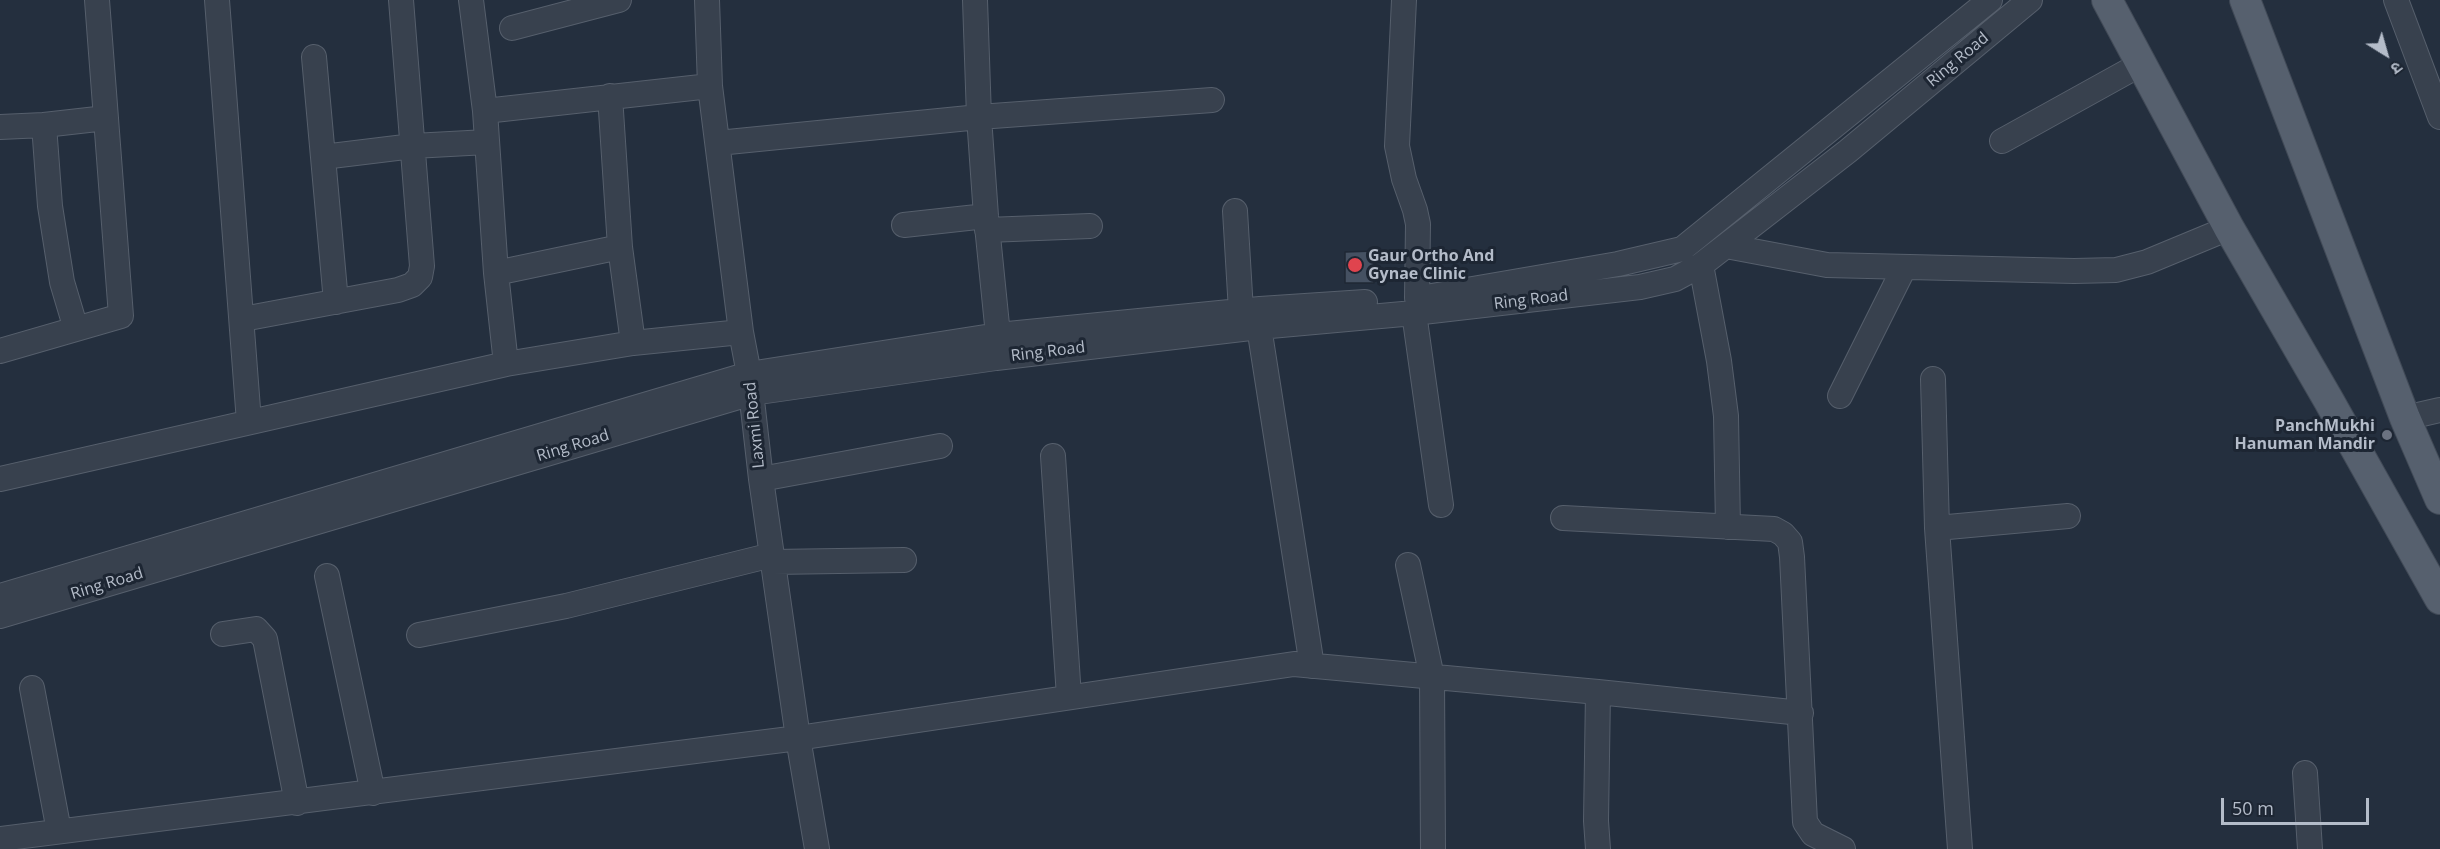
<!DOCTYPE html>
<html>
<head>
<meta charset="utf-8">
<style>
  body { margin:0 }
  #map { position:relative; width:2440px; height:849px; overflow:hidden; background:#242f3e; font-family:"Open Sans","Noto Sans Devanagari",sans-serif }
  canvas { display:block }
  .north { position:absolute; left:2356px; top:24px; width:60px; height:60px; -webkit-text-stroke:4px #1d2633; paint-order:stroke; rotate:143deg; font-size:16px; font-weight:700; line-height:24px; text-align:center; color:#b4bcc9 }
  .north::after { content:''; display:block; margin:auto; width:21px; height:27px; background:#b4bcc9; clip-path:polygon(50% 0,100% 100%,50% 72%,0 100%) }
  .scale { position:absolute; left:2221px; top:798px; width:148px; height:27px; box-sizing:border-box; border:3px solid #b4bcc9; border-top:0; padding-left:8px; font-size:18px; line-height:21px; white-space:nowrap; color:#b4bcc9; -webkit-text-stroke:4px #1d2633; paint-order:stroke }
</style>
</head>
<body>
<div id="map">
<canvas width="2440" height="849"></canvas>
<div class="north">उ</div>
<div class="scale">50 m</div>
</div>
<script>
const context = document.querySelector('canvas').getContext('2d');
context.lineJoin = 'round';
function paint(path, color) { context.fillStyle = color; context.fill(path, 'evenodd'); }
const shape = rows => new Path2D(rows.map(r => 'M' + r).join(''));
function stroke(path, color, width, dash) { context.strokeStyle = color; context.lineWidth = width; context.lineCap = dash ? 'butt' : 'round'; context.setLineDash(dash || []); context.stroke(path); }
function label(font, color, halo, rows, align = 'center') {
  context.font = font + ' "Open Sans",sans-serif'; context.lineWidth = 6; context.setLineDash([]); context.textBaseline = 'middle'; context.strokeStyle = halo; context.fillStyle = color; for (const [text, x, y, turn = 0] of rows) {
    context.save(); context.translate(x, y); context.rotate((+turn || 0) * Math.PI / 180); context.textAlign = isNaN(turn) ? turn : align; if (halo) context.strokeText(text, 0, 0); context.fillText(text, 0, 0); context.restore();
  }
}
const building = shape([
  [1374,251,1374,283,1345,283,1345,252,1374,251]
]);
paint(building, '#455162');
stroke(building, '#1f2835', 1.5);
const minor = shape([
  [217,0,249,422],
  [471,0,485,111,496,273,506,364],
  [707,0,710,86,741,332,749,374,761,479,798,738,817,849],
  [975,0,979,117,986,216,998,335],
  [1404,0,1397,146,1404,179,1415,210,1418,224,1417,298],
  [2396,0,2440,117],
  [512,28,619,0],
  [314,57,336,302],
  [610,96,620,247,633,343],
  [485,111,710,86],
  [0,127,44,125],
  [2002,141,2141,64],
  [718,143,979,117,1212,100],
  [323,157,413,146,487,142],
  [1235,211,1241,311],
  [904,225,986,216],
  [987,230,1090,226],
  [1726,246,1827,265,2074,271,2116,270,2147,262,2229,228],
  [1701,265,1719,361,1726,416,1728,527],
  [496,273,620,247],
  [1426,297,1618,264,1682,249,1990,0],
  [1414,313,1441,505],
  [243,319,398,290,412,285,420,277,422,266,401,0],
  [1259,327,1312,666],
  [76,329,62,282,50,206,44,125,106,118],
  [0,351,121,316,97,0],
  [1933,379,1937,528,1960,849],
  [1840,396,1904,268],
  [2405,418,2440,410],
  [1053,456,1069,697],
  [0,479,506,364,633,343,741,332],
  [761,479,940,446],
  [1563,518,1774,529,1783,534,1790,542,1792,557,1805,822,1813,834,1843,849],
  [1937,528,2068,516],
  [773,562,904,560],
  [1408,565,1432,677,1433,849],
  [327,576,373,793],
  [0,596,749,374,998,335,1260,309,1365,302],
  [0,616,752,393,996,358,1259,327,1414,313,1640,287,1675,279,1701,265,1848,151,2030,0],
  [223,634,256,629,265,639,297,803],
  [419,635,566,606,772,555],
  [32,688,59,831],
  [2305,773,2310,849],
  [0,839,798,738,1294,664,1598,692,1801,713],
  [1598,849,1596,821,1598,692]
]);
const major = shape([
  [2107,0,2229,228,2329,401,2440,599],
  [2245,0,2405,418,2440,499]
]);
stroke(minor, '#565f6c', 26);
stroke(major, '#414a57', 32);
stroke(minor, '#38414e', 24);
stroke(major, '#56606e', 30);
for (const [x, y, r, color] of [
  [1355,265,8,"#e0444e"],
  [2387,435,6,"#6b7280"]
]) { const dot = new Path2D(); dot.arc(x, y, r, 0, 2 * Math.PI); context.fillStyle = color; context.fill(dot); stroke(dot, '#1d2633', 2); }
label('16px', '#b4bcc9', '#1d2633', [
  ["Ring Road",1958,60,-40],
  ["Ring Road",1531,300,-7],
  ["Ring Road",1048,352,-7],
  ["Laxmi Road",755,425,-96],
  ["Ring Road",573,446,-17],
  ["Ring Road",107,584,-17]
]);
label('bold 16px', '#b4bcc9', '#1d2633', [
  ["Gaur Ortho And",1368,256],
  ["Gynae Clinic",1368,274],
  ["PanchMukhi",2375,426,"right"],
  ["Hanuman Mandir",2375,444,"right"]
], 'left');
</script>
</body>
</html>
